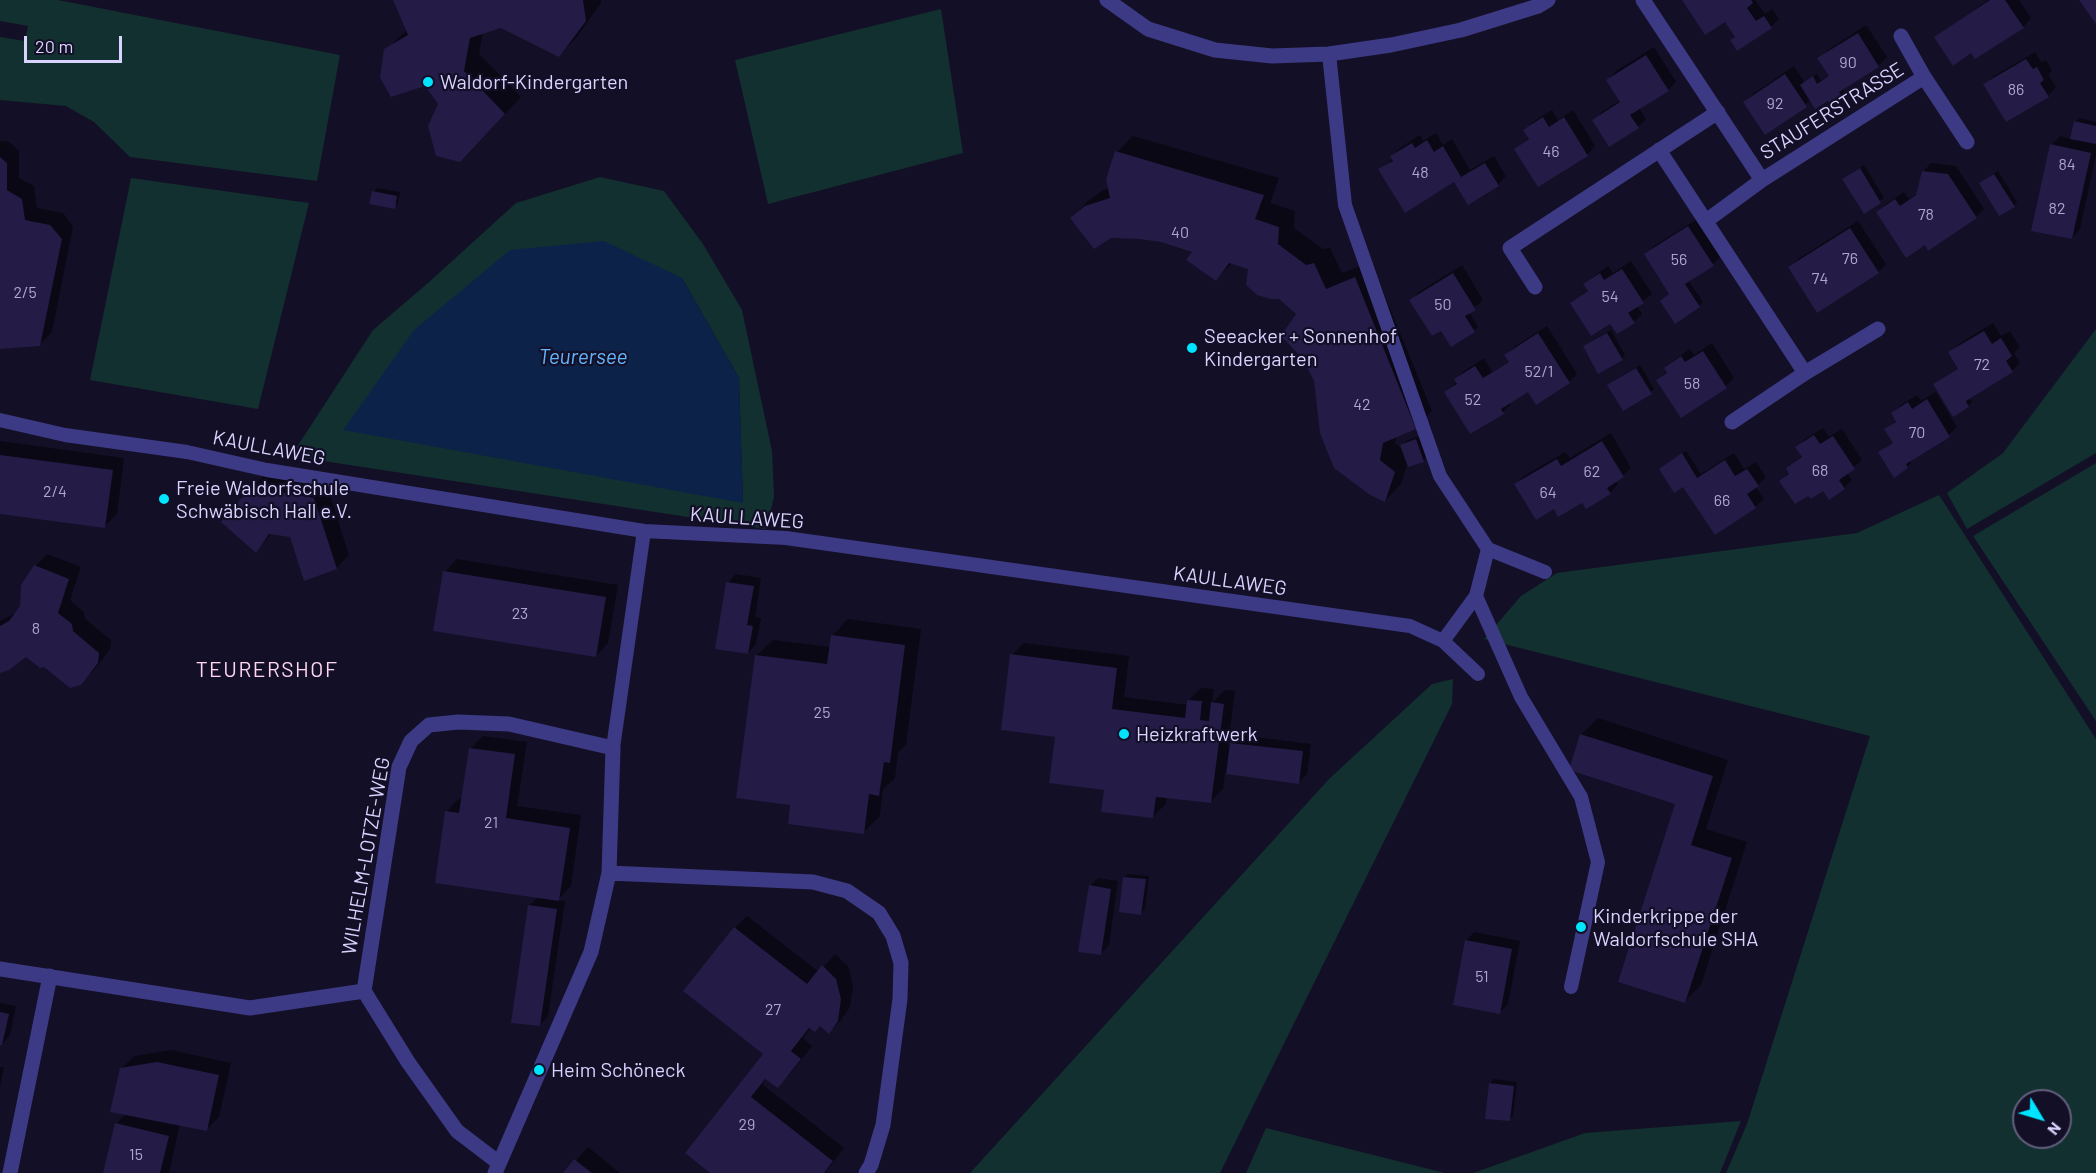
<!DOCTYPE html>
<html>
<head>
<meta charset="utf-8">
<style>
  body { margin:0 }
  #map { position:relative; width:2096px; height:1173px; overflow:hidden; background:#130f26; font-family:Barlow,sans-serif }
  canvas { display:block }
  .north { position:absolute; left:2012px; top:1089px; width:60px; height:60px; box-sizing:border-box; background:#130f26; border:2px solid #625e7d; border-radius:50%; rotate:128deg; font-size:16px; font-weight:700; line-height:24px; text-align:center; color:#d9d4ff }
  .north::after { content:''; display:block; margin:auto; width:21px; height:27px; background:#00e5ff; clip-path:polygon(50% 0,100% 100%,50% 72%,0 100%) }
  .scale { position:absolute; left:24px; top:36px; width:98px; height:27px; box-sizing:border-box; border:3px solid #d9d4ff; border-top:0; padding-left:8px; font-size:18px; line-height:21px; white-space:nowrap; color:#d9d4ff; -webkit-text-stroke:4px #130f26; paint-order:stroke }
</style>
</head>
<body>
<div id="map">
<canvas width="2096" height="1173"></canvas>
<div class="north">N</div>
<div class="scale">20 m</div>
</div>
<script>
const context = document.querySelector('canvas').getContext('2d');
context.lineJoin = 'round';
function paint(path, color) { context.fillStyle = color; context.fill(path, 'evenodd'); }
const shape = rows => new Path2D(rows.map(r => 'M' + r).join(''));
function stroke(path, color, width, dash) { context.strokeStyle = color; context.lineWidth = width; context.lineCap = dash ? 'butt' : 'round'; context.setLineDash(dash || []); context.stroke(path); }
function label(font, color, halo, rows, align = 'center') {
  context.font = font + ' Barlow,sans-serif'; context.lineWidth = 4.5; context.setLineDash([]); context.textBaseline = 'middle'; context.strokeStyle = halo; context.fillStyle = color; for (const [text, x, y, turn = 0] of rows) {
    context.save(); context.translate(x, y); context.rotate((+turn || 0) * Math.PI / 180); context.textAlign = isNaN(turn) ? turn : align; if (halo) context.strokeText(text, 0, 0); context.fillText(text, 0, 0); context.restore();
  }
}
paint(shape([
  [0,0,58,0,340,55,317,181,130,157,94,122,66,106,0,100,0,37,25,41,28,26,0,21],
  [941,9,963,153,768,204,735,60],
  [600,177,664,191,703,244,742,310,772,451,774,497,766,529,291,456,373,330,428,283,516,203],
  [682,278,739,378,743,503],
  [131,178,309,203,258,409,90,380],
  [2096,329,2096,453,1967,529,1947,493,2003,453],
  [2096,463,2096,721,1973,536],
  [1939,495,2096,739,2096,1173,1726,1173,1747,1124,1870,736,1484,639,1521,596,1557,573,1857,533],
  [2024,1101,2060,1101,2060,1137,2024,1137],
  [1453,679,1452,704,1220,1173,970,1173,1329,779,1432,684],
  [1741,1121,1720,1173,1473,1173,1585,1133],
  [1266,1128,1445,1173,1246,1173]
]), '#12302f');
paint(shape([
  [604,241,682,278,739,378,743,503,343,430,414,330,510,250]
]), '#0c2248');
paint(shape([
  [394,0,601,0,601,3,576,38,559,55,501,26,483,32,479,54,521,97,477,144,440,104,425,84,386,50,407,30],
  [1684,0,1755,0,1765,14,1772,9,1779,19,1771,27,1731,40,1736,35,1726,20],
  [1988,0,2019,0,2031,18,2023,27,1972,51,1936,37],
  [1866,25,1887,57,1878,66,1842,89,1846,94,1842,97,1811,100,1766,133,1745,102,1753,94,1794,66,1804,82,1817,74,1821,81,1830,76,1819,59,1828,50],
  [1654,47,1676,82,1668,90,1639,108,1646,119,1638,127,1594,121,1602,112,1621,100,1608,80,1616,71],
  [2035,52,2041,62,2046,60,2052,71,2048,74,2056,87,2048,96,1985,84,1994,76],
  [1552,110,1558,120,1573,110,1595,146,1587,155,1516,149,1530,137,1525,130,1533,122],
  [2079,118,2096,122,2096,155,2080,229,2072,238,2051,145,2060,136,2071,139,2075,122],
  [1436,133,1443,145,1452,139,1470,170,1494,156,1506,176,1498,185,1380,170,1394,158,1392,156,1400,148,1420,135,1423,141],
  [1133,136,1279,178,1270,203,1295,211,1294,228,1323,249,1330,248,1342,273,1371,262,1432,411,1415,428,1397,436,1395,443,1404,450,1402,445,1406,441,1420,436,1427,456,1424,460,1407,466,1401,484,1385,501,1304,358,1298,314,1249,267,1233,262,1216,279,1195,251,1072,218,1088,201,1103,190,1110,188,1117,152],
  [0,141,9,142,19,151,19,178,34,186,37,208,63,213,73,226,52,332,39,345,0,347],
  [1931,163,1956,166,1984,209,1976,217,1925,243,1878,212,1886,204,1904,192,1909,199,1918,193,1923,172],
  [1864,165,1884,198,1864,212,1847,176],
  [1998,171,2017,202,2014,206,1985,180],
  [377,188,400,192,398,203,394,207,373,192],
  [1697,219,1721,256,1713,264,1688,280,1703,302,1699,306,1671,294,1646,254,1654,246],
  [1858,221,1886,264,1878,272,1790,268,1798,259],
  [1631,261,1652,294,1637,306,1642,314,1634,322,1611,322,1572,303,1589,289,1585,284,1594,276,1608,266,1613,273],
  [1462,265,1483,300,1469,312,1478,327,1474,331,1441,329,1411,300,1419,292],
  [1993,323,2001,336,2010,331,2020,347,2014,353,2020,363,2012,371,1969,397,1972,402,1968,406,1935,384,1959,368,1950,353,1959,344],
  [1547,326,1577,374,1569,382,1528,390,1510,402,1511,404,1503,412,1470,432,1446,392,1457,382,1456,379,1464,371,1484,358,1492,372,1510,361,1506,355,1514,347],
  [1611,330,1625,355,1622,359,1589,343],
  [1712,343,1734,378,1726,386,1658,380,1667,372,1666,368,1674,360,1690,349,1694,355],
  [1640,365,1654,389,1651,392,1613,382],
  [1936,392,1957,427,1949,435,1909,460,1911,463,1907,467,1884,448,1894,442,1886,429,1897,420,1893,413,1901,405,1917,395,1921,401],
  [1823,428,1829,437,1842,429,1862,460,1847,473,1852,480,1844,488,1823,488,1781,481,1790,472,1788,468,1802,456,1797,448,1805,439],
  [1611,433,1631,468,1616,481,1618,484,1610,493,1554,507,1516,484,1524,476,1565,452,1570,458],
  [0,441,124,458,117,514,104,527,0,513],
  [1686,451,1701,474,1734,453,1744,469,1756,462,1766,477,1756,487,1764,499,1755,507,1684,485,1661,469],
  [265,475,327,486,349,555,337,568,292,536,272,533,256,551,252,488],
  [47,554,81,567,70,600,84,612,85,619,111,640,110,649,94,670,80,683,26,656,0,671,0,621,18,612,35,566],
  [457,559,618,585,608,643,596,656,445,572],
  [736,574,761,578,755,617,761,618,756,644,748,653,728,583],
  [848,619,921,629,906,745,898,752,895,778,883,789,880,816,864,832,792,803,756,656,773,640,831,647,832,636],
  [1024,643,1129,656,1124,697,1188,705,1189,700,1201,688,1214,689,1212,703,1225,690,1235,691,1228,746,1239,735,1311,744,1307,774,1299,782,1225,773,1223,789,1210,802,1167,796,1166,804,1153,816,1106,789,1057,736,1012,655],
  [1598,718,1728,760,1706,829,1747,842,1701,985,1685,1001,1677,803,1581,735],
  [483,736,527,742,517,806,581,815,571,886,557,900,565,901,548,1016,540,1025,529,906,539,896,437,882,447,811,459,799,463,799,470,749],
  [1128,874,1149,876,1145,909,1141,913,1124,877],
  [1098,878,1118,881,1109,945,1100,954,1090,886],
  [747,916,819,972,835,954,848,966,853,986,850,1007,841,1020,829,1032,820,1025,811,1028,803,1038,812,1046,790,1074,778,1086,767,1078,762,1084,844,1148,825,1173,713,1173,765,1053,735,928],
  [1474,932,1520,941,1508,1004,1500,1012,1466,941],
  [0,1003,16,1006,10,1035,2,1044,0,1043],
  [171,1050,231,1063,219,1117,206,1130,180,1124,169,1173,104,1173,116,1124,127,1113,121,1069,134,1056],
  [0,1067,4,1067,0,1087],
  [1494,1079,1517,1082,1513,1116,1509,1120,1490,1083],
  [588,1147,620,1173,565,1173]
]), '#0007');
paint(shape([
  [393,0,583,0,586,21,559,57,501,28,470,38,464,71,505,114,460,162,436,156,428,126,438,104,425,86,391,97,380,78,384,49,408,35],
  [1682,0,1751,0,1753,3,1747,8,1756,21,1764,16,1772,28,1737,51,1730,40,1735,37,1725,22,1705,35],
  [1990,0,2005,0,2024,28,1975,59,1971,53,1953,66,1934,37],
  [2079,0,2096,0,2096,24],
  [1858,33,1879,67,1839,92,1843,98,1831,106,1828,101,1815,109,1800,85,1813,76,1817,84,1829,76,1817,58],
  [1646,55,1669,91,1630,115,1639,128,1609,147,1592,120,1620,102,1606,80],
  [2026,59,2033,69,2037,67,2044,80,2040,83,2049,97,2006,122,1983,84],
  [1785,74,1807,107,1765,135,1743,102],
  [1543,117,1549,127,1564,117,1588,156,1538,187,1514,149,1529,139,1523,130],
  [2074,121,2096,126,2096,144,2070,139],
  [1427,140,1434,152,1443,146,1461,177,1485,163,1499,186,1468,205,1454,182,1405,213,1378,169,1393,161,1390,156,1412,143,1415,148],
  [2050,144,2091,153,2072,239,2031,231],
  [1115,151,1264,195,1255,219,1279,227,1278,244,1306,265,1314,263,1326,289,1355,277,1416,429,1383,443,1380,460,1395,472,1385,502,1370,495,1334,468,1320,433,1314,381,1303,359,1281,336,1296,314,1279,299,1271,299,1257,295,1246,285,1248,269,1229,263,1216,281,1186,260,1192,252,1161,242,1139,239,1111,238,1094,249,1070,218,1085,206,1110,198,1106,179],
  [0,157,7,163,7,190,22,199,25,220,50,225,62,239,40,346,0,349],
  [1860,168,1881,203,1864,214,1842,179],
  [1922,171,1948,174,1977,218,1928,251,1925,245,1906,258,1876,212,1895,199,1900,206,1916,195],
  [1994,174,2015,207,1999,216,1979,183],
  [372,191,397,196,395,209,369,204],
  [1688,226,1714,266,1685,284,1700,307,1675,324,1660,301,1669,294,1644,254],
  [1850,228,1879,273,1817,313,1788,267],
  [1622,269,1644,303,1628,313,1635,323,1617,334,1610,324,1591,336,1570,303,1588,291,1583,284,1600,273,1604,280],
  [1453,273,1476,310,1465,316,1475,332,1451,347,1441,331,1432,336,1409,300],
  [1984,331,1992,344,2001,338,2012,356,2006,361,2013,372,1966,401,1969,407,1953,417,1933,384,1958,369,1948,352],
  [1538,333,1570,383,1536,405,1528,392,1501,409,1504,414,1470,434,1444,392,1457,384,1454,379,1475,366,1483,378,1509,362,1504,355],
  [1607,333,1623,360,1598,374,1583,346],
  [1703,351,1727,388,1681,418,1656,380,1667,373,1664,368,1681,356,1685,362],
  [1636,368,1652,394,1623,411,1607,385],
  [1927,399,1950,437,1906,464,1908,468,1894,478,1878,452,1893,443,1884,429,1896,422,1891,413,1908,402,1912,409],
  [1814,435,1820,444,1833,436,1855,469,1839,480,1845,489,1829,500,1823,491,1811,499,1808,496,1795,504,1779,481,1789,474,1786,468,1802,457,1795,447],
  [1416,439,1424,462,1408,467,1400,445],
  [1602,441,1624,477,1607,488,1611,494,1586,509,1582,503,1558,517,1554,509,1536,520,1514,484,1557,459,1561,466],
  [1682,453,1697,478,1725,460,1735,476,1747,469,1759,486,1747,494,1756,508,1715,535,1683,487,1674,493,1659,469],
  [0,455,113,470,105,528,0,514],
  [251,487,314,498,337,569,304,581,290,537,269,534,256,553,221,522],
  [34,565,69,579,58,613,72,624,73,631,99,653,98,663,81,685,70,688,44,667,40,668,26,657,9,670,0,673,0,626,9,621,20,606,21,585],
  [443,571,606,597,596,657,433,631],
  [726,582,754,586,747,625,753,626,748,654,715,649],
  [831,635,905,645,890,763,884,762,879,796,869,794,864,834,788,824,790,805,736,798,755,655,827,664],
  [1010,654,1117,668,1112,709,1185,718,1187,700,1202,701,1200,720,1209,721,1211,702,1224,704,1211,803,1156,797,1153,818,1101,812,1104,790,1049,783,1055,737,1001,730],
  [1580,734,1713,776,1691,845,1732,858,1685,1003,1618,982,1675,804,1569,770],
  [1230,743,1303,751,1299,784,1226,774],
  [469,748,515,754,506,818,570,828,559,901,435,883,445,811,459,813],
  [1123,877,1146,879,1141,915,1119,912],
  [1089,885,1111,889,1101,955,1078,952],
  [528,905,557,909,540,1026,511,1023],
  [734,927,807,984,822,965,836,979,841,999,838,1021,829,1034,820,1026,815,1032,809,1028,791,1051,801,1059,778,1088,765,1079,751,1097,833,1161,824,1173,710,1173,685,1153,763,1054,683,991],
  [1465,940,1512,949,1500,1014,1453,1005],
  [0,1012,9,1014,2,1045,0,1045],
  [157,1062,219,1075,207,1131,110,1112,120,1068],
  [1489,1083,1514,1086,1510,1121,1485,1119],
  [115,1123,169,1136,160,1173,103,1173],
  [574,1159,592,1173,563,1173]
]), '#241b47');
stroke(shape([
  [1329,54,1345,205,1440,476,1488,549,1545,572],
  [0,420,65,435,187,452,267,470,644,531,786,538,1410,626,1443,641,1478,674],
  [1476,596,1521,697,1581,797,1598,862,1571,987],
  [1443,641,1476,596,1488,549],
  [613,748,644,531]
]), '#3d3a85', 14);
stroke(shape([
  [1107,0,1148,29,1215,50,1272,56,1329,54,1391,45,1461,30,1538,6,1548,0],
  [1643,0,1762,180,1924,77,1967,142],
  [1901,36,1924,77],
  [1659,150,1805,373,1878,329],
  [1706,221,1762,180],
  [1535,287,1510,248,1718,112],
  [1732,422,1805,373],
  [609,873,813,882,847,891,879,913,893,936,901,963,900,999,883,1125,871,1165,866,1173],
  [0,969,250,1008,364,991,399,767,411,741,429,725,458,722,509,724,613,748,609,873,591,952,495,1173],
  [364,991,408,1062,457,1131,499,1163],
  [10,1173,50,976]
]), '#3d3a85', 15);
for (const [x, y, r, color] of [
  [428,82,6,"#00e5ff"],
  [1192,348,6,"#00e5ff"],
  [164,499,6,"#00e5ff"],
  [1124,734,6,"#00e5ff"],
  [1581,927,6,"#00e5ff"],
  [539,1070,6,"#00e5ff"]
]) { const dot = new Path2D(); dot.arc(x, y, r, 0, 2 * Math.PI); context.fillStyle = color; context.fill(dot); stroke(dot, '#130f26', 2); }
label('16px', '#aca6d1', null, [
  ["90",1848,63],
  ["86",2016,90],
  ["92",1775,104],
  ["46",1551,152],
  ["84",2067,165],
  ["48",1420,173],
  ["82",2057,209],
  ["78",1926,215],
  ["40",1180,233],
  ["76",1850,259],
  ["56",1679,260],
  ["74",1820,279],
  ["2/5",25,293],
  ["54",1610,297],
  ["50",1443,305],
  ["72",1982,365],
  ["52/1",1539,372],
  ["58",1692,384],
  ["52",1473,400],
  ["42",1362,405],
  ["70",1917,433],
  ["68",1820,471],
  ["62",1592,472],
  ["2/4",55,492],
  ["64",1548,493],
  ["66",1722,501],
  ["23",520,614],
  ["8",36,629],
  ["25",822,713],
  ["21",491,823],
  ["51",1482,977],
  ["27",773,1010],
  ["29",747,1125],
  ["15",136,1155]
]);
label('20px', '#d9d4ff', '#130f26', [
  ["Waldorf-Kindergarten",440,82],
  ["Seeacker + Sonnenhof",1204,336],
  ["Kindergarten",1204,359],
  ["Freie Waldorfschule",176,488],
  ["Schwäbisch Hall e.V.",176,511],
  ["Heizkraftwerk",1136,734],
  ["Kinderkrippe der",1593,916],
  ["Waldorfschule SHA",1593,939],
  ["Heim Schöneck",551,1070]
], 'left');
label('20px', '#d9d4ff', '#130f26', [
  ["STAUFERSTRASSE",1832,111,-32],
  ["KAULLAWEG",269,448,11],
  ["KAULLAWEG",747,518,4],
  ["KAULLAWEG",1230,581,8],
  ["WILHELM-LOTZE-WEG",366,856,-80]
]);
label('italic 21px', '#62b6ff', '#130f26', [
  ["Teurersee",583,357]
]);
context.letterSpacing = '1.5px';
label('21px', '#ffd6f0', '#130f26', [
  ["TEURERSHOF",267,670]
]);
context.letterSpacing = '0px';
</script>
</body>
</html>
